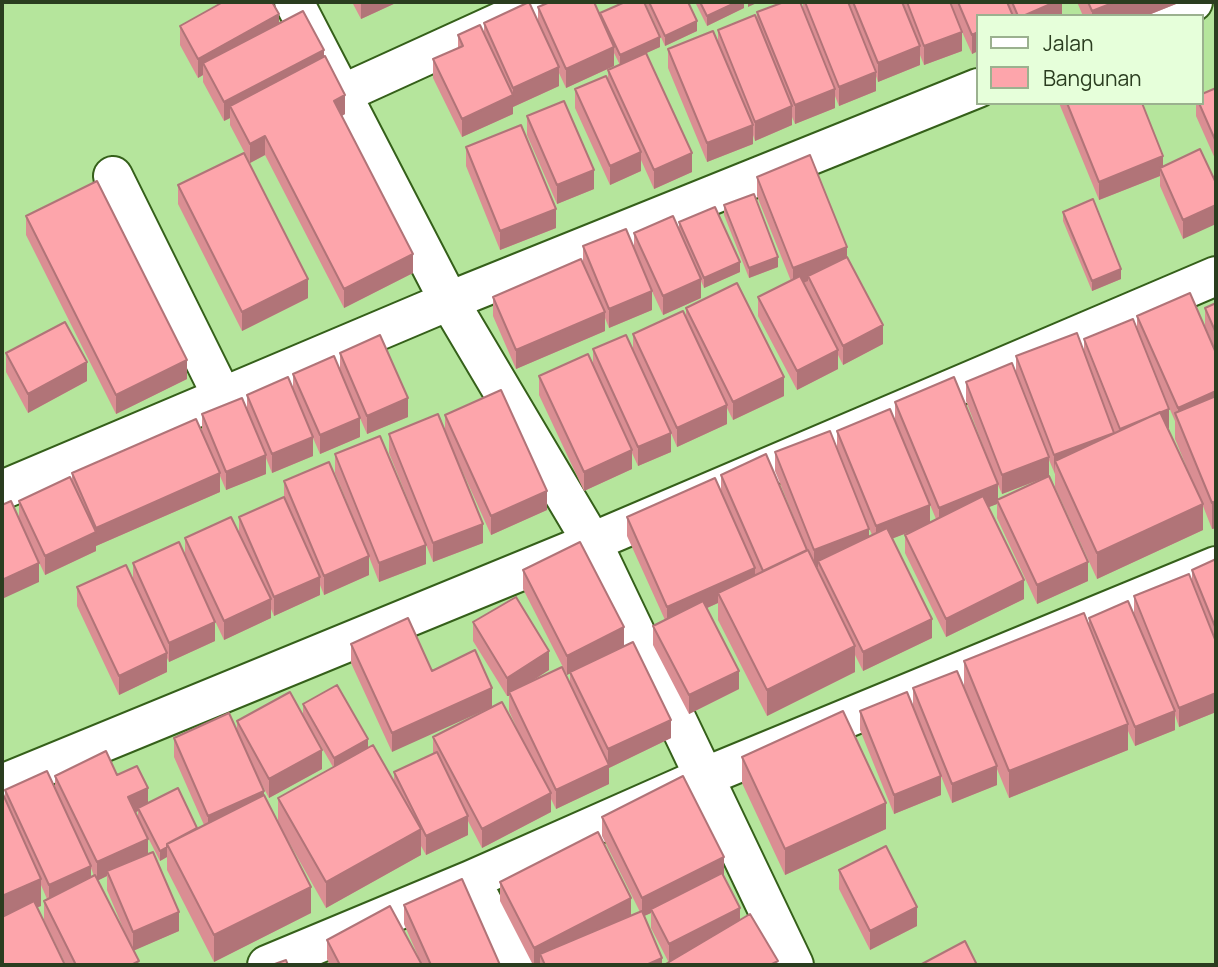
<!DOCTYPE html>
<html>
<head>
<meta charset="utf-8">
<style>
  body { margin:0 }
  #map { position:relative; width:1218px; height:967px; overflow:hidden; background:#b5e59c; font-family:Manrope,sans-serif }
  canvas { display:block }
  .frame { position:absolute; inset:0; border:4px solid #2a3d1f; pointer-events:none }
  .legend { position:absolute; left:976px; top:14px; width:228px; height:91px; box-sizing:border-box; background:#e6ffda; border:2px solid #9bb18f; margin:0; padding:9px 12px; list-style:none; font-size:21px; color:#2a3d1f }
  .legend li { display:flex; align-items:center; gap:14px; height:35px }
  .legend b { width:35px; border:2px solid #9bb18f }
</style>
</head>
<body>
<div id="map">
<canvas width="1218" height="967"></canvas>
<div class="frame"></div>
<ul class="legend">
<li><b style="height:9px;background:#fff"></b>Jalan</li>
<li><b style="height:19px;background:#fda5ab"></b>Bangunan</li>
</ul>
</div>
<script>
const context = document.querySelector('canvas').getContext('2d');
context.lineJoin = 'round';
const shape = rows => new Path2D(rows.map(r => 'M' + r).join(''));
function stroke(path, color, width, dash) { context.strokeStyle = color; context.lineWidth = width; context.lineCap = dash ? 'butt' : 'round'; context.setLineDash(dash || []); context.stroke(path); }
function paint(path, color) { context.fillStyle = color; context.fill(path, 'evenodd'); }
const minor = shape([
  [1158,16,1193,2],
  [342,94,544,2],
  [113,176,222,396],
  [2,490,449,301,294,2],
  [2,784,592,542,1216,276],
  [471,880,514,965],
  [267,965,471,880,704,777,1216,566],
  [794,965,592,542,449,301,978,88]
]);
stroke(minor, '#35601a', 42);
stroke(minor, '#fff', 38);
paint(shape([
  [352,2,398,2,361,19],
  [645,2,688,2,697,31,665,46],
  [695,2,744,2,744,8,707,26],
  [803,2,1062,2,1062,16,978,16,978,51,972,54,955,16,962,51,924,65,920,55,920,65,878,82,876,76,876,91,839,106,835,96,835,108,795,124,792,117,792,125,755,141,753,135,753,144,707,162,668,68,668,49,718,42,718,30,757,21,757,12,803,8],
  [1077,2,1181,2,1146,16,1083,16],
  [538,7,600,16,600,13,660,47,646,53,692,172,654,189,641,160,641,171,610,185,575,108,575,89,608,81,608,70,620,65,614,53,614,66,566,88,559,73,559,86,513,107,513,114,462,137,433,78,433,59,458,48,458,35,484,31,484,23,538,20],
  [279,23,324,57,345,114,342,116,413,273,344,308,265,155,250,163,230,125,230,118,224,121,203,82,203,75,198,78,180,45,180,26],
  [1216,88,1216,161,1196,116,1196,103,1202,103],
  [1059,103,1142,103,1163,166,1200,149,1183,239,1160,186,1160,176,1099,200],
  [527,116,594,189,557,204,527,135],
  [466,147,556,228,500,250,466,166],
  [757,177,847,257,883,344,843,365,838,355,838,369,797,390,758,316,758,297,791,281,757,196],
  [178,185,308,298,242,331,178,204],
  [724,205,778,267,749,278,724,215],
  [1063,212,1121,279,1092,291,1063,221],
  [26,216,187,379,116,414,26,235],
  [679,222,740,272,704,288,701,281,701,298,663,315,651,289,652,310,609,328,605,318,605,331,516,369,493,316,493,297,583,262,583,246,634,248,634,233,679,230],
  [1216,303,1216,352,1205,326,1205,308],
  [686,308,784,396,733,420,727,408,727,424,677,447,671,433,671,452,638,466,632,453,632,469,584,491,539,395,539,376,593,366,593,349,633,350,633,334,686,318],
  [1137,316,1216,353,1216,528,1212,529,1203,506,1203,530,1097,579,1055,487,1055,474,1049,460,1049,476,1002,494,998,485,998,499,1088,581,1037,604,997,518,997,504,988,507,1024,599,946,637,905,553,905,535,913,531,893,538,932,638,863,671,855,655,855,672,767,716,718,620,718,603,707,608,739,689,689,714,653,645,653,626,665,620,627,536,627,517,721,490,721,475,797,525,775,471,775,452,837,449,837,431,930,522,936,519,895,421,895,402,990,464,966,401,966,382,1016,375,1016,356,1084,352,1084,339,1137,329],
  [1161,389,1175,421,1175,439,1194,485,1168,429,1169,428],
  [844,467,872,535,869,537],
  [6,353,87,381,28,413,6,372],
  [340,353,408,417,367,434,360,418,360,437,320,454,313,438,313,456,272,473,266,458,266,474,226,490,220,476,220,492,96,546,96,551,45,575,31,545,39,582,19,518,19,501,72,482,72,473,202,431,202,414,247,411,247,395,293,391,293,374,340,369],
  [445,415,547,510,491,535,456,457,483,543,433,562,389,453,389,434,445,431],
  [335,454,426,564,379,582,369,557,369,575,324,595,320,585,320,595,274,616,271,609,271,618,224,640,206,602,215,641,169,662,167,658,167,672,119,695,77,606,77,587,133,580,133,563,185,554,185,538,239,533,239,517,284,497,284,481,356,524,335,473],
  [1216,559,1216,712,1179,727,1175,715,1175,730,1135,746,1128,731,1128,750,1009,798,997,769,997,785,952,803,913,707,913,688,964,687,964,661,1089,627,1089,618,1134,614,1134,596,1192,582,1192,570],
  [523,570,624,646,671,738,609,768,609,784,556,809,551,799,551,812,482,848,468,821,468,835,426,855,421,846,421,855,326,908,286,837,311,913,214,962,167,870,167,857,160,861,138,818,138,811,136,813,148,854,179,931,134,950,139,965,66,965,44,920,44,901,47,899,41,885,41,906,36,907,2,965,5,790,55,790,55,776,117,775,148,803,197,828,204,825,174,757,174,738,237,731,237,721,303,714,303,704,368,748,394,782,394,772,433,754,433,737,520,735,509,711,509,696,507,696,473,641,473,622,549,670,529,683,570,685,570,673,567,675,523,589],
  [303,715,333,767,278,798,278,822,264,795,258,777,269,798,322,769],
  [91,868,94,876,91,877],
  [107,876,107,890,128,940,98,880],
  [351,644,432,671,392,752,351,663],
  [860,711,941,795,894,814,860,730],
  [742,757,886,829,785,875,742,783],
  [602,817,724,876,740,920,778,965,669,963,651,928,651,913,644,916,662,965,540,965,540,964,533,965,500,901,500,882,631,915,640,912,602,836],
  [839,870,917,926,870,950,839,889],
  [404,905,500,965,422,965,404,924],
  [327,940,422,965,330,965,327,959]
]), '#da8e93');
paint(shape([
  [361,2,398,2,361,19],
  [737,2,744,2,744,8,707,26,707,16],
  [748,2,759,2,748,7],
  [1055,2,1062,2,1062,16,1023,16],
  [1115,2,1181,2,1146,16,1092,16,1092,11],
  [279,14,279,33,203,63,203,75,198,78,198,59],
  [697,21,697,31,665,46,665,36],
  [962,32,962,51,924,65,924,46],
  [978,32,978,51,972,54,972,35],
  [660,37,660,47,620,65,620,55],
  [920,46,920,65,878,82,878,63],
  [614,47,614,66,566,88,566,69],
  [324,50,324,69,230,106,230,118,224,121,224,102],
  [559,67,559,86,513,107,513,114,462,137,462,119,513,95,513,88],
  [876,72,876,91,839,106,839,87],
  [835,89,835,108,795,124,795,105],
  [345,95,345,114,334,120,334,101],
  [792,106,792,125,755,141,755,122],
  [753,125,753,144,707,162,707,143],
  [265,136,265,155,250,163,250,144],
  [641,152,641,171,610,185,610,166],
  [692,153,692,172,654,189,654,170],
  [1163,156,1163,175,1160,168,1160,176,1099,200,1099,182],
  [594,170,594,189,557,204,557,185],
  [1216,205,1216,224,1183,239,1183,220],
  [556,209,556,228,500,250,500,231],
  [847,247,847,266,808,276,808,281,793,287,793,268],
  [413,254,413,273,344,308,344,289],
  [778,257,778,267,749,278,749,268],
  [740,262,740,272,704,288,704,278],
  [1121,269,1121,279,1092,291,1092,281],
  [308,279,308,298,242,331,242,312],
  [701,279,701,298,663,315,663,296],
  [652,291,652,310,609,328,609,309],
  [605,312,605,331,516,369,516,350],
  [883,325,883,344,843,365,843,346],
  [838,350,838,369,797,390,797,371],
  [187,360,187,379,116,414,116,395],
  [87,362,87,381,28,413,28,394],
  [784,377,784,396,733,420,733,402],
  [1216,391,1216,410,1178,419,1178,408],
  [408,398,408,417,367,434,367,416],
  [727,405,727,424,677,447,677,428],
  [1169,409,1169,428,1120,448,1120,429],
  [360,418,360,437,320,454,320,435],
  [671,433,671,452,638,466,638,447],
  [1114,433,1055,461,1054,474,1054,455],
  [313,437,313,456,272,473,272,454],
  [632,450,632,469,584,491,584,472],
  [266,455,266,474,226,490,226,472],
  [1049,457,1049,476,1002,494,1002,475],
  [220,473,220,492,96,546,96,551,45,575,45,556,96,532,96,528],
  [998,484,998,503,997,500,997,504,939,527,939,508],
  [547,491,547,510,491,535,491,516],
  [1216,501,1216,528,1212,529,1212,503],
  [1203,504,1203,530,1097,579,1097,553],
  [930,505,930,524,876,545,876,526],
  [483,524,483,543,433,562,433,543],
  [869,529,869,548,818,561,818,567,814,569,814,550],
  [426,545,426,564,379,582,379,563],
  [369,556,369,575,324,595,324,576],
  [1088,562,1088,581,1037,604,1037,585],
  [39,563,39,582,2,599,2,580],
  [755,568,755,587,718,593,718,603,667,626,667,607],
  [320,577,320,595,274,616,274,597],
  [1024,580,1024,599,946,637,946,619],
  [271,599,271,618,224,640,224,621],
  [932,619,932,638,863,671,863,652],
  [215,622,215,641,169,662,169,643],
  [624,627,624,646,567,675,567,656],
  [855,646,855,672,767,716,767,690],
  [549,651,549,670,510,695,509,692,509,696,507,696,507,678],
  [167,653,167,672,119,695,119,676],
  [739,671,739,689,689,714,689,695],
  [492,688,492,707,392,752,392,733],
  [1216,693,1216,712,1179,727,1179,708],
  [1175,711,1175,730,1135,746,1135,727],
  [671,720,671,738,609,768,609,784,556,809,556,790,608,766,608,749],
  [1128,724,1128,750,1009,798,1009,771],
  [368,739,368,749,334,768,334,758],
  [322,750,322,769,269,798,269,779],
  [997,766,997,785,952,803,952,784],
  [941,776,941,795,894,814,894,795],
  [148,788,148,807,138,808,138,811,128,816,128,797],
  [264,791,264,810,208,835,208,816],
  [551,793,551,812,482,848,482,829],
  [886,803,886,829,785,875,785,849],
  [468,816,468,835,426,855,426,836],
  [421,829,421,855,326,908,326,882],
  [148,839,148,857,107,871,107,876,97,881,97,862],
  [167,847,167,857,160,861,160,851],
  [724,857,724,876,651,909,651,913,642,917,642,898],
  [91,866,91,885,49,904,49,885],
  [41,879,41,906,2,922,2,896],
  [311,887,311,913,214,962,214,935],
  [631,898,631,917,540,954,540,964,534,965,534,948],
  [917,907,917,926,870,950,870,931],
  [740,908,740,927,669,963,669,944],
  [179,912,179,931,133,951,133,932],
  [662,958,662,965,646,965]
]), '#b17478');
const building = shape([
  [223,2,272,2,279,14,198,59,180,26,223,2],
  [529,2,559,67,513,88,484,23,529,2],
  [550,2,594,2,614,47,566,69,538,7,550,2],
  [625,2,644,2,660,37,620,55,600,13,625,2],
  [649,2,688,2,697,21,665,36,649,2],
  [700,2,737,2,707,16,700,2],
  [784,2,800,2,835,89,795,105,757,12,784,2],
  [805,2,848,2,876,72,839,87,805,2],
  [853,2,902,2,920,46,878,63,853,2],
  [907,2,950,2,962,32,924,46,907,2],
  [958,2,1007,2,1013,16,978,16,978,32,972,35,958,2],
  [1012,2,1055,2,1023,16,1018,16,1012,2],
  [1088,2,1115,2,1092,11,1088,2],
  [303,11,324,50,224,102,203,63,303,11],
  [755,15,792,106,755,122,718,30,755,15],
  [480,25,513,95,462,119,433,59,463,46,458,35,480,25],
  [713,31,753,125,707,143,668,49,713,31],
  [646,53,692,153,654,170,608,70,646,53],
  [325,56,345,95,334,101,413,254,344,289,265,136,250,144,230,106,325,56],
  [606,76,641,152,610,166,575,89,606,76],
  [1216,88,1216,142,1199,103,1202,103,1202,94,1216,88],
  [564,101,594,170,557,185,527,116,564,101],
  [1067,103,1142,103,1163,156,1099,182,1067,103],
  [521,125,556,209,500,231,466,147,521,125],
  [1200,149,1216,183,1216,205,1183,220,1160,168,1200,149],
  [244,153,308,279,242,312,178,185,244,153],
  [810,155,847,247,793,268,757,177,810,155],
  [97,181,187,360,116,395,26,216,97,181],
  [754,194,778,257,749,268,724,205,754,194],
  [1093,199,1121,269,1092,281,1063,212,1093,199],
  [715,207,740,262,704,278,679,222,715,207],
  [673,216,701,279,663,296,634,233,673,216],
  [626,229,652,291,609,309,583,246,626,229],
  [847,257,883,325,843,346,808,276,847,257],
  [581,259,605,312,516,350,493,297,581,259],
  [800,276,838,350,797,371,758,297,800,276],
  [737,283,784,377,733,402,686,308,737,283],
  [1190,293,1216,353,1216,391,1178,408,1137,316,1190,293],
  [1216,303,1216,333,1205,308,1216,303],
  [683,311,727,405,677,428,633,334,683,311],
  [1133,319,1169,409,1120,429,1084,339,1133,319],
  [65,322,87,362,28,394,6,353,65,322],
  [1077,333,1114,433,1054,455,1016,356,1077,333],
  [380,335,408,398,367,416,340,353,380,335],
  [626,335,671,433,638,447,593,349,626,335],
  [588,354,632,450,584,472,539,376,588,354],
  [334,356,360,418,320,435,293,374,334,356],
  [1012,363,1049,457,1002,475,966,382,1012,363],
  [288,377,313,437,272,454,247,395,288,377],
  [954,377,998,484,939,508,895,402,954,377],
  [501,390,547,491,491,516,445,415,501,390],
  [1216,396,1216,501,1212,503,1175,413,1216,396],
  [242,398,266,455,226,472,202,414,242,398],
  [890,409,930,505,876,526,837,431,890,409],
  [1160,412,1203,504,1097,553,1055,461,1160,412],
  [438,414,483,524,433,543,389,434,438,414],
  [196,419,220,473,96,528,72,473,196,419],
  [830,431,869,529,814,550,775,452,830,431],
  [380,436,426,545,379,563,335,454,380,436],
  [766,454,807,550,763,571,721,475,766,454],
  [329,462,369,556,324,576,284,481,329,462],
  [1049,476,1088,562,1037,585,997,500,1049,476],
  [70,477,96,532,45,556,19,501,70,477],
  [715,478,755,568,667,607,627,517,715,478],
  [983,496,1024,580,946,619,905,535,983,496],
  [284,497,320,577,274,597,239,517,284,497],
  [11,501,39,563,2,580,2,505,11,501],
  [231,517,271,599,224,621,185,538,231,517],
  [887,528,932,619,863,652,818,561,887,528],
  [179,542,215,622,169,643,133,563,179,542],
  [580,542,624,627,567,656,523,570,580,542],
  [808,550,855,646,767,690,718,593,808,550],
  [1216,559,1216,629,1192,570,1216,559],
  [126,565,167,653,119,676,77,587,126,565],
  [1189,574,1216,642,1216,693,1179,708,1134,596,1189,574],
  [516,597,549,651,507,678,473,622,516,597],
  [703,601,739,671,689,695,653,626,703,601],
  [1128,601,1175,711,1135,727,1089,618,1128,601],
  [1084,613,1128,724,1009,771,964,661,1084,613],
  [408,618,432,671,475,650,492,688,392,733,351,644,408,618],
  [633,642,671,720,608,749,570,672,633,642],
  [562,667,609,765,556,790,509,692,562,667],
  [957,671,997,766,952,784,913,688,957,671],
  [337,685,368,739,334,758,303,704,337,685],
  [290,692,322,750,269,779,237,721,290,692],
  [907,692,941,776,894,795,860,711,907,692],
  [502,702,551,793,482,829,433,737,502,702],
  [843,711,886,803,785,849,742,757,843,711],
  [229,713,264,791,208,816,174,738,229,713],
  [373,745,421,829,326,882,278,798,373,745],
  [106,751,117,775,137,766,148,788,128,797,148,839,97,862,55,776,106,751],
  [437,752,468,816,426,836,394,772,437,752],
  [47,771,91,866,49,885,5,790,47,771],
  [683,776,724,857,642,898,602,817,683,776],
  [178,788,197,828,167,844,167,847,160,851,138,808,178,788],
  [2,792,41,879,2,896,2,792],
  [264,795,311,887,214,935,167,844,264,795],
  [598,832,631,898,534,948,500,882,598,832],
  [886,846,917,907,870,931,839,870,886,846],
  [153,852,179,912,133,932,107,871,153,852],
  [722,873,740,908,669,944,651,909,722,873],
  [95,875,139,961,131,965,76,965,44,901,95,875],
  [462,879,500,965,431,965,404,905,462,879],
  [34,901,65,965,2,965,2,917,34,901],
  [390,906,422,965,340,965,327,940,390,906],
  [642,911,662,958,646,965,545,965,540,954,642,911],
  [750,914,778,961,770,965,664,965,750,914],
  [965,941,977,965,920,965,965,941],
  [286,960,288,965,272,965,286,960]
]);
paint(building, '#fda5ab');
stroke(building, '#b17478', 2);
</script>
</body>
</html>
